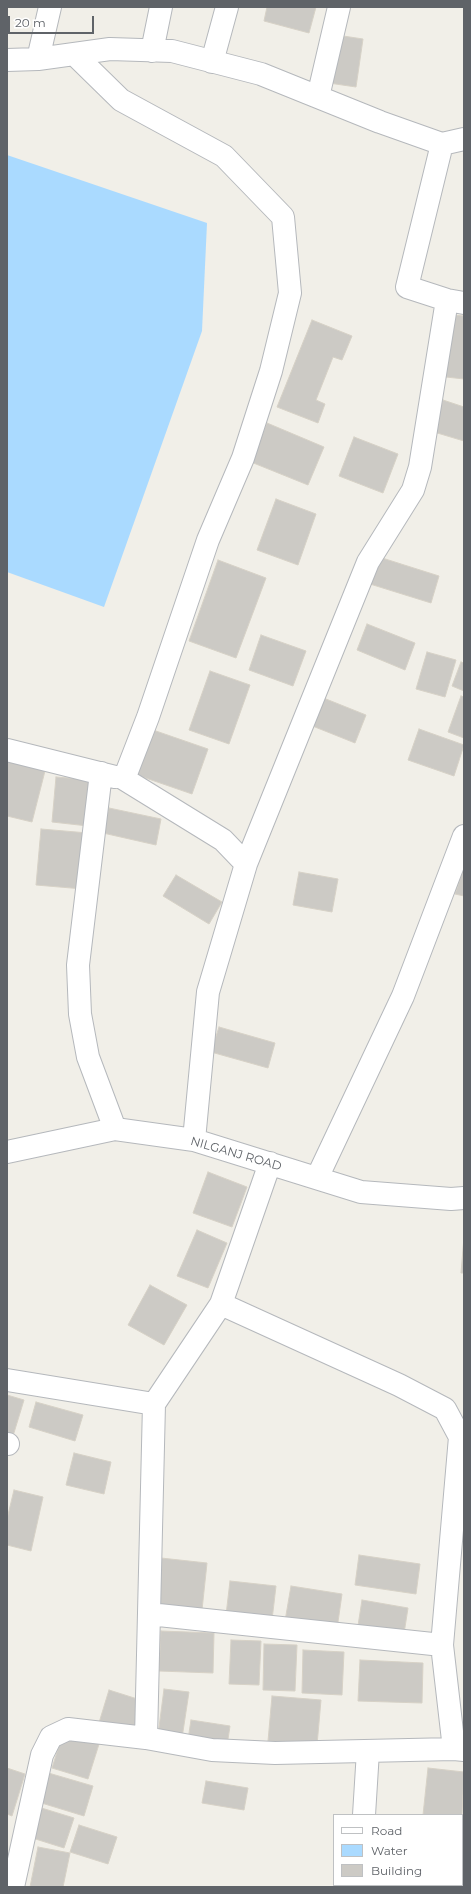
<!DOCTYPE html>
<html>
<head>
<meta charset="utf-8">
<style>
  body { margin:0 }
  #map { position:relative; width:471px; height:1894px; overflow:hidden; background:#f1efe8; font-family:Montserrat,sans-serif }
  canvas { display:block }
  .frame { position:absolute; inset:0; border:8px solid #5f6368; pointer-events:none }
  .legend { position:absolute; left:333px; top:1814px; width:130px; height:72px; box-sizing:border-box; background:#fff; border:1px solid #bfc1c3; margin:0; padding:5px 7px; list-style:none; font-size:12px; color:#5f6368 }
  .legend li { display:flex; align-items:center; gap:8px; height:20px }
  .legend b { width:20px; border:1px solid #bfc1c3 }
  .scale { position:absolute; left:8px; top:16px; width:86px; height:18px; box-sizing:border-box; border:2px solid #5f6368; border-top:0; padding-left:5px; font-size:12px; line-height:14px; white-space:nowrap; color:#5f6368; -webkit-text-stroke:3px #fff; paint-order:stroke }
</style>
</head>
<body>
<div id="map">
<canvas width="471" height="1894"></canvas>
<div class="frame"></div>
<ul class="legend">
<li><b style="height:5px;background:#fff"></b>Road</li>
<li><b style="height:11px;background:#aadaff"></b>Water</li>
<li><b style="height:11px;background:#cccac5"></b>Building</li>
</ul>
<div class="scale">20 m</div>
</div>
<script>
const context = document.querySelector('canvas').getContext('2d');
context.lineJoin = 'round';
function paint(path, color) { context.fillStyle = color; context.fill(path, 'evenodd'); }
const shape = rows => new Path2D(rows.map(r => 'M' + r).join(''));
function stroke(path, color, width, dash) { context.strokeStyle = color; context.lineWidth = width; context.lineCap = dash ? 'butt' : 'round'; context.setLineDash(dash || []); context.stroke(path); }
function label(font, color, halo, rows, align = 'center') {
  context.font = font + ' Montserrat,sans-serif'; context.lineWidth = 3; context.setLineDash([]); context.textBaseline = 'middle'; context.strokeStyle = halo; context.fillStyle = color; for (const [text, x, y, turn = 0] of rows) {
    context.save(); context.translate(x, y); context.rotate((+turn || 0) * Math.PI / 180); context.textAlign = isNaN(turn) ? turn : align; if (halo) context.strokeText(text, 0, 0); context.fillText(text, 0, 0); context.restore();
  }
}
paint(shape([
  [7,155,207,223,202,331,104,607,7,572]
]), '#aadaff');
const building = shape([
  [267,7,316,7,309,33,264,21,267,7],
  [330,34,363,39,356,87,322,82,330,34],
  [454,315,464,316,464,379,446,377,454,315],
  [312,320,352,336,342,360,333,357,316,400,325,404,318,423,277,407,312,320],
  [443,400,464,407,464,441,434,432,443,400],
  [267,423,324,447,308,485,251,462,267,423],
  [354,437,398,454,383,493,339,476,354,437],
  [276,499,316,514,298,565,257,550,276,499],
  [379,557,439,576,431,603,370,584,379,557],
  [218,560,266,578,236,658,189,641,218,560],
  [367,624,415,643,405,670,357,650,367,624],
  [261,635,306,651,293,686,249,670,261,635],
  [427,652,456,660,445,697,416,689,427,652],
  [461,662,464,663,464,691,452,686,461,662],
  [210,671,250,685,229,744,189,730,210,671],
  [461,696,464,697,464,738,448,732,461,696],
  [321,697,366,715,355,743,310,725,321,697],
  [419,729,464,745,454,776,408,760,419,729],
  [153,730,208,749,192,794,137,775,153,730],
  [7,757,46,767,32,822,7,816,7,757],
  [56,777,92,780,88,826,52,822,56,777],
  [109,808,161,819,156,845,103,833,109,808],
  [41,829,88,833,83,889,36,885,41,829],
  [464,867,464,896,455,894,464,867],
  [299,872,338,879,332,912,293,905,299,872],
  [176,875,222,902,209,924,163,896,176,875],
  [219,1027,275,1043,268,1068,211,1052,219,1027],
  [208,1172,247,1187,232,1227,193,1213,208,1172],
  [197,1230,227,1243,208,1288,177,1276,197,1230],
  [464,1237,464,1273,461,1273,464,1237],
  [150,1285,187,1305,164,1345,128,1325,150,1285],
  [7,1395,24,1400,13,1436,7,1434,7,1395],
  [36,1402,83,1415,75,1441,29,1427,36,1402],
  [74,1453,111,1462,104,1494,66,1485,74,1453],
  [14,1490,43,1497,31,1551,7,1545,7,1519,14,1490],
  [359,1555,420,1564,416,1594,355,1585,359,1555],
  [161,1558,207,1563,202,1610,156,1605,161,1558],
  [230,1581,276,1586,272,1620,226,1615,230,1581],
  [291,1586,342,1594,337,1629,285,1621,291,1586],
  [362,1600,408,1608,403,1640,357,1632,362,1600],
  [161,1631,214,1633,213,1673,159,1671,161,1631],
  [231,1640,261,1641,259,1685,229,1684,231,1640],
  [264,1644,297,1645,295,1691,263,1690,264,1644],
  [303,1650,344,1652,342,1695,302,1693,303,1650],
  [360,1660,423,1663,422,1703,358,1701,360,1660],
  [164,1689,189,1692,182,1738,158,1735,164,1689],
  [109,1690,147,1702,136,1738,98,1726,109,1690],
  [272,1696,321,1700,317,1745,268,1741,272,1696],
  [191,1720,230,1726,226,1752,187,1746,191,1720],
  [64,1730,100,1741,88,1779,52,1768,64,1730],
  [7,1768,25,1774,12,1816,7,1814,7,1768],
  [428,1768,464,1772,462,1815,423,1815,428,1768],
  [45,1772,93,1786,84,1816,35,1801,45,1772],
  [206,1781,248,1788,244,1810,202,1803,206,1781],
  [35,1806,74,1818,64,1848,26,1836,35,1806],
  [79,1825,117,1837,108,1864,70,1852,79,1825],
  [38,1847,70,1853,63,1887,30,1887,38,1847]
]);
paint(building, '#cccac5');
stroke(building, '#d6d1c6', 1);
const minor = shape([
  [152,51,161,7],
  [74,54,121,100,224,156,283,217,290,293,271,371,243,458,208,540,148,717,124,779,223,840,246,864,208,992,194,1140],
  [38,59,50,7],
  [7,60,38,59,110,49,172,51,261,74,380,122,442,144,464,139],
  [212,62,227,7],
  [318,97,339,7],
  [442,144,407,287,447,300,464,303],
  [7,750,115,777],
  [101,773,78,965,80,1014,88,1057,115,1129],
  [246,864,368,562,413,490,420,467,447,300],
  [7,1152,115,1129,194,1140,361,1192,451,1199,464,1198],
  [270,1163,221,1304,399,1385,445,1409,460,1437,442,1645,454,1749,464,1750],
  [317,1178,403,996,464,836],
  [7,1380,154,1404,221,1304],
  [7,1444,8,1444],
  [149,1614,442,1645],
  [146,1738,154,1404],
  [364,1815,368,1751],
  [13,1887,42,1755,51,1737,68,1729,146,1738,212,1750,275,1753,454,1749],
  [359,1887,359,1885]
]);
stroke(minor, '#b5b8bc', 24);
stroke(minor, '#fff', 22);
label('12px', '#5f6368', '#fff', [
  ["NILGANJ ROAD",236,1154,16]
]);
</script>
</body>
</html>
